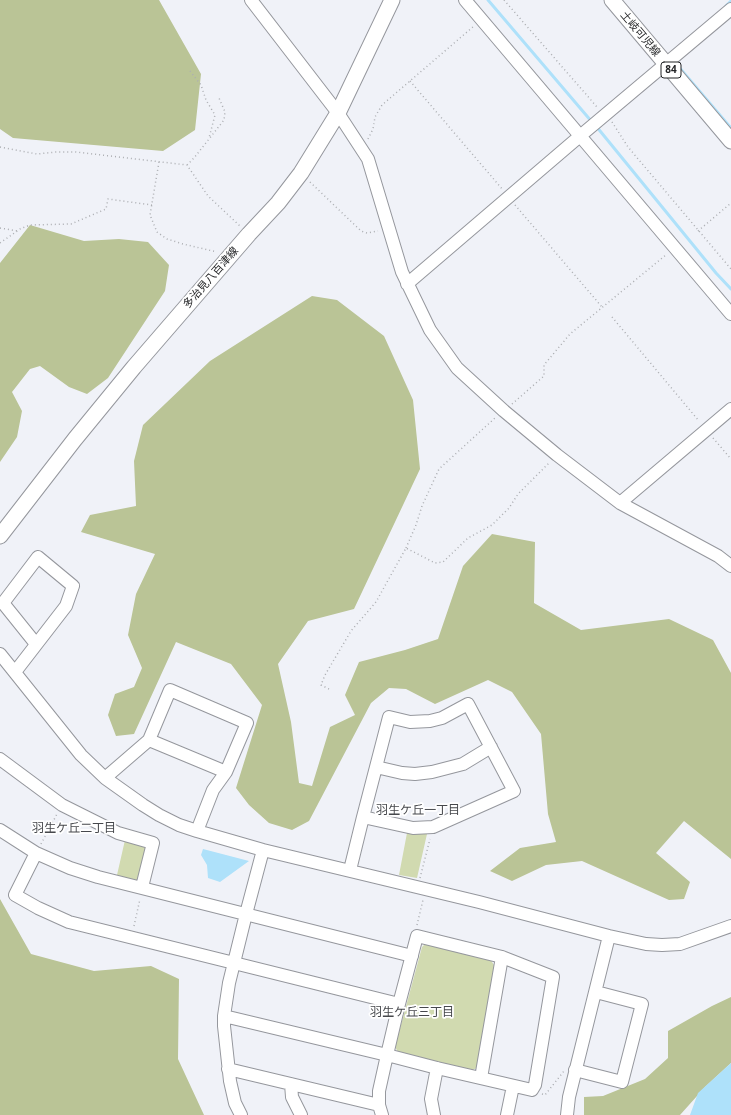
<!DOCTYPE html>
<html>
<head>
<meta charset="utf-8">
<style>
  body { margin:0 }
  canvas { display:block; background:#f0f2f8 }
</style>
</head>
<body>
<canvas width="731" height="1115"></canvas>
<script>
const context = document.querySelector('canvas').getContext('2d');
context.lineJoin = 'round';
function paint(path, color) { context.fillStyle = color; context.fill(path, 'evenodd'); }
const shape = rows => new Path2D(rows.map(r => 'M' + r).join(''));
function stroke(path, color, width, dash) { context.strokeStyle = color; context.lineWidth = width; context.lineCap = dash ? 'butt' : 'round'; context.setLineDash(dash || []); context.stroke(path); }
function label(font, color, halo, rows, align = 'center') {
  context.font = font + ' "Open Sans","Noto Sans JP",sans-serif'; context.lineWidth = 3.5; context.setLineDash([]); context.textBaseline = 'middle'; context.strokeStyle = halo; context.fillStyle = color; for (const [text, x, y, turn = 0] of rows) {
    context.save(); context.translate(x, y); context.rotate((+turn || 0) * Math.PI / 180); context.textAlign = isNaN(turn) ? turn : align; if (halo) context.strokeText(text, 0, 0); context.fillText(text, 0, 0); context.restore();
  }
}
paint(shape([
  [407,833,427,834,417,878,399,875],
  [125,840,144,845,147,852,141,879,135,881,117,875],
  [425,944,490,959,494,965,477,1068,472,1070,398,1052,395,1047,422,947]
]), '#d1dab0');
paint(shape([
  [0,0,159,0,201,74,195,130,163,151,13,138,0,129],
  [30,225,84,241,119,239,148,242,169,265,165,291,108,378,87,394,69,387,40,366,30,369,12,392,22,411,17,437,0,462,0,263],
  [312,296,337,300,384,336,413,400,420,469,354,609,308,621,278,664,291,722,299,783,312,786,330,727,355,715,345,695,359,662,405,650,438,639,463,566,492,534,535,542,534,603,581,630,669,619,713,640,731,673,731,859,684,821,656,853,690,882,684,899,669,900,582,861,546,865,512,881,490,871,520,848,556,842,548,814,541,734,512,692,488,680,435,704,406,689,389,688,371,703,309,821,292,830,269,823,249,805,236,788,262,705,231,664,176,642,134,734,116,736,108,715,115,694,134,687,142,668,128,635,136,594,155,554,81,532,90,515,136,506,134,461,143,425,210,361],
  [0,899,31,954,94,971,151,966,179,979,178,1059,204,1115,0,1115],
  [731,997,731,1063,706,1086,680,1115,584,1115,584,1097,603,1096,645,1079,668,1058,668,1031,712,1006]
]), '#bac496');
paint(shape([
  [203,849,249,861,220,882,208,878,207,865,201,855],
  [731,1063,731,1115,690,1115,698,1093]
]), '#aee1fa');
stroke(shape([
  [488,0,592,122],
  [726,6,731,1],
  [678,66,731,128],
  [596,126,716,273,731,289]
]), '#aee1fa', 3);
const minor = shape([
  [251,0,338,113,368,159,402,272,430,330,457,368,504,411,557,455,620,503,718,556,731,566],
  [465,0,731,314],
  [407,284,580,136,731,9],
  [620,503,731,409],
  [0,654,81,755,105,778,143,805,159,815,179,825,197,831,263,850,479,902,609,936,646,944,662,945,680,944,731,926],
  [15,672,66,606,73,586,38,557,3,603,36,644],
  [468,704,514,791,433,827,413,828,363,817,389,717,410,722,430,721,442,718,468,704],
  [149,740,226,772],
  [0,759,62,805,118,833,153,843,142,887],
  [376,767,402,773,415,774,432,772,463,764,491,747],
  [105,778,149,740,170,690,247,723,226,772,213,790,197,831],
  [0,830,36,853,70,868,98,877,412,956],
  [36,853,15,895,38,908,69,922,399,1004],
  [350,870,363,817],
  [224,1016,387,1055,437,1068,532,1090,535,1085,553,977,502,957,417,936,399,1004,387,1055,379,1091,379,1105,382,1115],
  [228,1069,379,1105],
  [575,1070,622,1082,642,1004,596,992],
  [481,1078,502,957],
  [291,1084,292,1097,301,1115],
  [241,1115,235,1103,230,1081,224,1026,224,1016,229,983,246,914,263,850],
  [434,1115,431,1099,437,1068],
  [507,1115,513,1086],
  [567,1115,569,1097,609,936]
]);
const major = shape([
  [612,0,731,141],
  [0,536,75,439,134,367,249,234,278,203,301,173,338,113,392,0]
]);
stroke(minor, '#95979d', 14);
stroke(major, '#95979d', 17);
stroke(shape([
  [504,0,597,107],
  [190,71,201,85,206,100,215,115,209,138],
  [410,81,503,190],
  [612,122,628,147,731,269],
  [368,139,373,129,375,117,382,105,474,26],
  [0,147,37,154,56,152,76,152,187,165,208,196,240,226],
  [159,162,150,215,157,232,167,239,183,244,217,252],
  [187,165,194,158,224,120,225,112,219,98],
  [310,182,361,231,367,233,378,231],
  [515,205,602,307],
  [0,228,18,231],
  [698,231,731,203],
  [0,243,20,229,30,225,71,224,106,209,108,199,152,205],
  [612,317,699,421],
  [512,404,544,376,544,365,570,334,667,254],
  [713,438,731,459],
  [406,548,416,525,422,506,439,469,495,418],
  [329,689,321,685,325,675,351,631,376,602,406,548,435,563,443,562,468,538,492,525,509,508,518,494,550,462],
  [41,844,57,814],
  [420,878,430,839],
  [417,925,423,900],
  [134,926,140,899],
  [542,1094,545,1095,564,1071]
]), '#acaeb2', 1.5, [1, 3]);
stroke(minor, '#fff', 12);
stroke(major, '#fff', 15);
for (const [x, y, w] of [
  [671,70,20]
]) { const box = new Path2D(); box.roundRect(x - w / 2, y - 8, w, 16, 3); context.fillStyle = '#fff'; context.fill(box); stroke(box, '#232426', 1); }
label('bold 10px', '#232426', null, [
  ["84",671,70]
]);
label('11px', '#232426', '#fff', [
  ["土岐可児線",640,34,50],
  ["多治見八百津線",211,278,-49]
]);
label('12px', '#46484c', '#fff', [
  ["羽生ケ丘一丁目",418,811],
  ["羽生ケ丘二丁目",74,829],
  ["羽生ケ丘三丁目",412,1013]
]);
</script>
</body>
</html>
